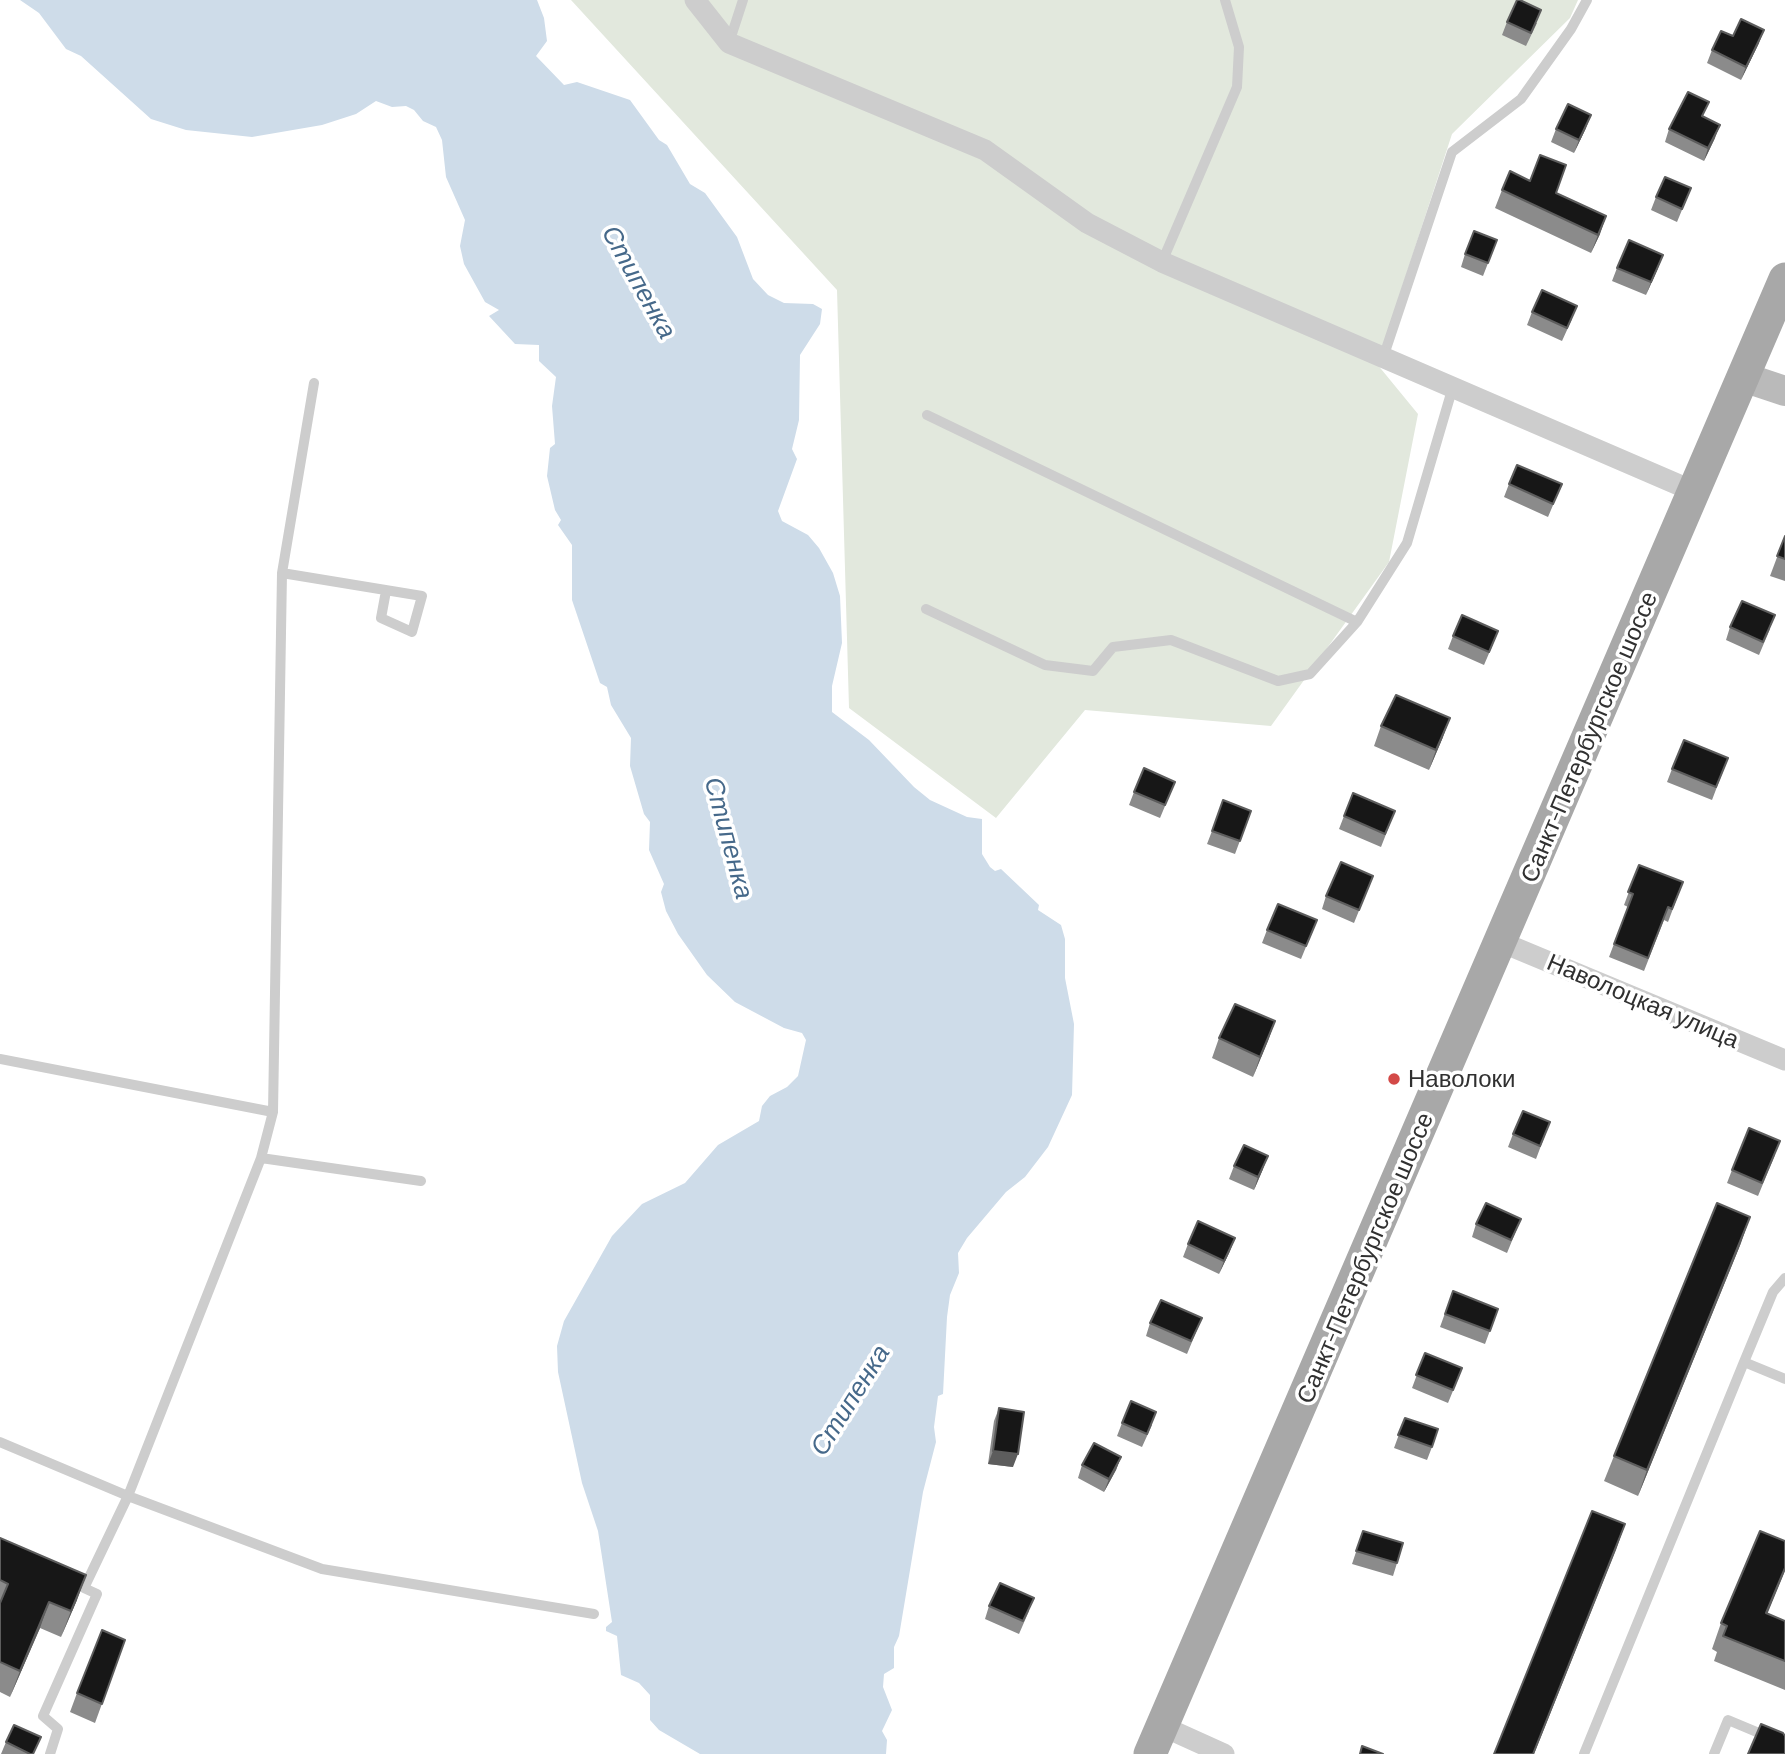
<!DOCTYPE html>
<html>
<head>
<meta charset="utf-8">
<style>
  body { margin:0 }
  canvas { display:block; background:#fff }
</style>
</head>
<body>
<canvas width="1785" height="1754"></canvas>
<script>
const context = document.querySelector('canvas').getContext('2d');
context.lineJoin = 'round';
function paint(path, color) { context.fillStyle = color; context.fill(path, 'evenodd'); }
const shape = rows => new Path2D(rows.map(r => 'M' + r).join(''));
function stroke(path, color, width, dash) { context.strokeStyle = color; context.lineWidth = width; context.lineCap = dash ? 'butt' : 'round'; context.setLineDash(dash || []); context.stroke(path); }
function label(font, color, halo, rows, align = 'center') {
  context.font = font + ' Barlow,sans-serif'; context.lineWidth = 7; context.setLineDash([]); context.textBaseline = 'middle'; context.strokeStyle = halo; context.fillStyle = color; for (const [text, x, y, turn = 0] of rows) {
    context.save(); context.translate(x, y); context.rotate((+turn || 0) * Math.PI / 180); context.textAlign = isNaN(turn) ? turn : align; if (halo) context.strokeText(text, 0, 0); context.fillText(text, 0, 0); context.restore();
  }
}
paint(shape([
  [571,0,1578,0,1570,18,1452,134,1377,364,1418,414,1389,562,1271,726,1085,710,996,818,849,708,837,290]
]), '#e2e8dd');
paint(shape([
  [20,0,537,0,544,18,547,41,536,56,564,85,577,82,630,100,659,140,667,145,690,184,705,193,737,237,753,279,768,295,784,303,813,304,822,309,820,324,800,355,799,420,792,449,797,459,778,511,782,521,808,535,819,548,833,573,840,596,842,643,832,686,832,712,869,740,914,787,930,800,967,817,982,819,982,854,990,867,995,871,1001,869,1039,905,1038,910,1061,925,1065,939,1065,978,1074,1024,1072,1095,1048,1147,1025,1177,1006,1192,967,1238,958,1253,959,1273,950,1295,947,1317,943,1394,938,1396,934,1427,936,1442,923,1492,899,1636,894,1647,894,1668,884,1674,883,1687,892,1710,882,1731,887,1740,886,1754,700,1754,659,1730,650,1720,650,1695,639,1683,621,1675,617,1636,606,1631,606,1627,612,1622,598,1531,582,1483,558,1372,557,1346,564,1321,612,1236,642,1204,685,1183,718,1145,759,1121,762,1106,770,1096,787,1087,798,1076,806,1040,802,1033,784,1028,735,1002,707,975,678,934,666,911,661,892,664,884,649,850,650,822,644,814,630,766,631,738,611,705,607,687,600,683,572,600,572,545,558,525,561,520,555,510,547,476,550,448,555,444,552,406,556,377,539,361,539,345,515,344,489,316,499,310,485,302,464,264,460,246,465,220,446,177,442,140,436,127,423,121,414,110,406,106,392,107,376,101,356,114,322,125,252,137,186,130,151,119,81,56,66,49,39,13]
]), '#cedce9');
stroke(shape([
  [729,43,743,0],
  [1162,262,1237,87,1239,47,1225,0],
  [1383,358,1452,152,1521,99,1571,29,1587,0],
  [927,415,1357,622],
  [282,573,422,596,412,632,381,618,386,591],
  [926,609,1045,665,1093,671,1113,647,1171,640,1278,681,1310,674,1357,622,1407,543,1452,390],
  [0,1059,273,1112],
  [261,1158,421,1181],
  [1744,1362,1773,1292,1785,1278],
  [0,1442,128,1496,322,1569,594,1614],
  [50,1754,58,1729,43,1716,97,1594,84,1588,128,1496,261,1158,273,1112,282,573,314,383],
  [1584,1754,1744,1362,1785,1379],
  [1714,1754,1728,1720,1785,1744]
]), '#cdcdcd', 10);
stroke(shape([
  [695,0,729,43,985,150,1087,223,1162,262,1693,491],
  [1501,942,1785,1060],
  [1162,1726,1224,1754]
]), '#cdcdcd', 21);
stroke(shape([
  [1743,377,1785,391]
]), '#bababa', 30);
stroke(shape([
  [1150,1754,1785,279]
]), '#a8a8a8', 33);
paint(shape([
  [1507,22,1537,23,1526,46,1502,35],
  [1733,36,1759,43,1741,80,1707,63,1712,50],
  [1704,116,1715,138,1704,161,1665,142,1669,129],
  [1586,128,1574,153,1551,142,1556,129],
  [1691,188,1677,222,1651,210,1656,197],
  [1502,190,1556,193,1600,234,1591,253,1495,208],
  [1497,240,1483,276,1461,267,1465,254],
  [1617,268,1658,268,1646,295,1612,281],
  [1532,312,1572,319,1562,341,1527,325],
  [1509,484,1562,484,1548,517,1504,497],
  [1785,536,1785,581,1770,576],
  [1730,627,1770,629,1759,655,1726,640],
  [1453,636,1493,644,1484,665,1448,649],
  [1381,726,1443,737,1429,770,1374,746],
  [1728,758,1712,800,1667,782,1672,769],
  [1175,782,1160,818,1129,805,1134,792],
  [1251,811,1235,854,1207,844,1212,831],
  [1344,816,1390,824,1381,847,1339,829],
  [1639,865,1683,882,1668,922,1664,920,1644,971,1609,957,1628,907,1624,905],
  [1373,876,1354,923,1322,909,1326,896],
  [1317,920,1301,959,1262,943,1267,930],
  [1275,1021,1253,1077,1212,1058,1219,1038],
  [1550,1122,1536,1159,1508,1147,1513,1134],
  [1775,1155,1758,1196,1727,1183,1732,1170],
  [1234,1166,1263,1169,1254,1190,1229,1179],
  [1521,1219,1507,1253,1472,1237,1476,1224],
  [1741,1243,1638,1496,1604,1481,1614,1456],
  [1188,1244,1230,1251,1219,1274,1183,1257],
  [1453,1291,1498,1309,1485,1344,1440,1327],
  [1202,1318,1187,1354,1146,1336,1150,1323],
  [1425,1353,1457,1381,1448,1403,1412,1388],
  [999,1408,1013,1467,988,1464,994,1421],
  [1405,1418,1432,1447,1427,1460,1394,1448],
  [1122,1423,1152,1425,1142,1447,1117,1436],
  [1121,1457,1116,1470,1104,1492,1078,1478,1082,1465],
  [1363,1531,1397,1563,1393,1576,1352,1564],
  [0,1538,77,1600,61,1637,40,1628,10,1697,0,1692],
  [989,1606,1029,1611,1019,1634,985,1619],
  [1767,1613,1785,1621,1785,1690,1714,1661,1717,1652,1712,1649,1721,1623],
  [125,1640,95,1723,70,1712,77,1693],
  [6,1742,34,1754,1,1754]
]), '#8b8b8b');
paint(shape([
  [1764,30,1759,43,1741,80,1746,67],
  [1591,115,1586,128,1574,153,1579,140],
  [1720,125,1715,138,1704,161,1708,148],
  [1606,216,1600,234,1591,253,1598,235],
  [1663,255,1658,268,1646,295,1651,282],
  [1450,718,1443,737,1429,770,1436,750],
  [1275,1021,1268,1041,1253,1077,1260,1057],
  [1268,1156,1263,1169,1254,1190,1258,1177],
  [1750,1217,1741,1243,1638,1496,1647,1470],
  [1235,1238,1230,1251,1219,1274,1224,1261],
  [993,1451,1018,1454,1013,1467,988,1464],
  [1121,1457,1116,1470,1104,1492,1109,1479],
  [1625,1524,1616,1550,1534,1754,1533,1754],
  [1785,1568,1785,1571,1757,1639,1766,1613],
  [86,1575,77,1600,61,1637,71,1611],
  [49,1602,40,1628,10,1697,20,1671]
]), '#5d5d5d');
const building = shape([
  [1517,0,1520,0,1541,10,1531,33,1507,22,1517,0],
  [1741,19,1764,30,1746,67,1712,50,1721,31,1733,36,1741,19],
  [1688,92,1709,102,1702,116,1720,125,1708,148,1669,129,1688,92],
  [1568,104,1591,115,1579,140,1556,129,1568,104],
  [1540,155,1566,165,1556,193,1606,216,1598,235,1502,190,1510,171,1530,181,1540,155],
  [1665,177,1691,188,1682,209,1656,197,1665,177],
  [1474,231,1497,240,1488,263,1465,254,1474,231],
  [1629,240,1663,255,1651,282,1617,268,1629,240],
  [1542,290,1577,306,1567,328,1532,312,1542,290],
  [1517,465,1562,484,1553,504,1509,484,1517,465],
  [1785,536,1785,559,1777,556,1785,536],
  [1742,601,1775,615,1763,642,1730,627,1742,601],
  [1462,615,1498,631,1489,652,1453,636,1462,615],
  [1396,695,1450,718,1436,750,1381,726,1396,695],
  [1684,740,1728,758,1716,787,1672,769,1684,740],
  [1144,768,1175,782,1165,805,1134,792,1144,768],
  [1353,793,1395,811,1385,834,1344,816,1353,793],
  [1223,800,1251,811,1240,841,1212,831,1223,800],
  [1341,862,1373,876,1359,910,1326,896,1341,862],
  [1639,865,1683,882,1672,909,1668,907,1648,958,1614,944,1633,894,1628,892,1639,865],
  [1278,904,1317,920,1306,946,1267,930,1278,904],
  [1235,1004,1275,1021,1260,1057,1219,1038,1235,1004],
  [1523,1111,1550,1122,1540,1146,1513,1134,1523,1111],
  [1749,1128,1780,1141,1762,1183,1732,1170,1749,1128],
  [1244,1145,1268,1156,1258,1177,1234,1166,1244,1145],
  [1486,1203,1521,1219,1511,1240,1476,1224,1486,1203],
  [1717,1203,1750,1217,1647,1470,1614,1456,1717,1203],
  [1198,1221,1235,1238,1224,1261,1188,1244,1198,1221],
  [1453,1291,1498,1309,1490,1331,1445,1314,1453,1291],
  [1161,1300,1202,1318,1191,1341,1150,1323,1161,1300],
  [1425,1353,1462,1368,1453,1390,1416,1375,1425,1353],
  [1131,1401,1156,1412,1147,1434,1122,1423,1131,1401],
  [999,1408,1024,1412,1018,1454,993,1451,999,1408],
  [1405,1418,1438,1429,1432,1447,1398,1435,1405,1418],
  [1094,1443,1121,1457,1109,1479,1082,1465,1094,1443],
  [1592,1511,1625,1524,1533,1754,1494,1754,1592,1511],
  [1363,1531,1403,1543,1397,1563,1356,1551,1363,1531],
  [1760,1531,1785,1541,1785,1568,1766,1613,1785,1621,1785,1661,1723,1636,1727,1626,1721,1623,1760,1531],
  [0,1538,86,1575,71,1611,49,1602,20,1671,0,1662,0,1603,8,1584,0,1580,0,1538],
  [1000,1583,1034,1598,1023,1621,989,1606,1000,1583],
  [102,1630,125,1640,102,1704,77,1693,102,1630],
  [1761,1724,1783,1733,1785,1736,1785,1754,1748,1754,1761,1724],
  [14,1725,41,1737,33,1754,30,1754,6,1742,14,1725],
  [1362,1746,1383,1754,1360,1754,1362,1746]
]);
paint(building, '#171717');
stroke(building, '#5d5d5d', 2);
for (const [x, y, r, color] of [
  [1394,1079,7,"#d34947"]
]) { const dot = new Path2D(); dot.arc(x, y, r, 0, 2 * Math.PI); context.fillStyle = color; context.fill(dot); stroke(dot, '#fff', 2.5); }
label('24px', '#303030', '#fff', [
  ["Санкт-Петербургское шоссе",1589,737,-67],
  ["Наволоцкая улица",1643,1001,23],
  ["Санкт-Петербургское шоссе",1365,1258,-67]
]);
label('24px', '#303030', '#fff', [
  ["Наволоки",1408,1079]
], 'left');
label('italic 26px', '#46698a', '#fff', [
  ["Стипенка",639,282,61],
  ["Стипенка",729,838,75],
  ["Стипенка",850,1400,-58]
]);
</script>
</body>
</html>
